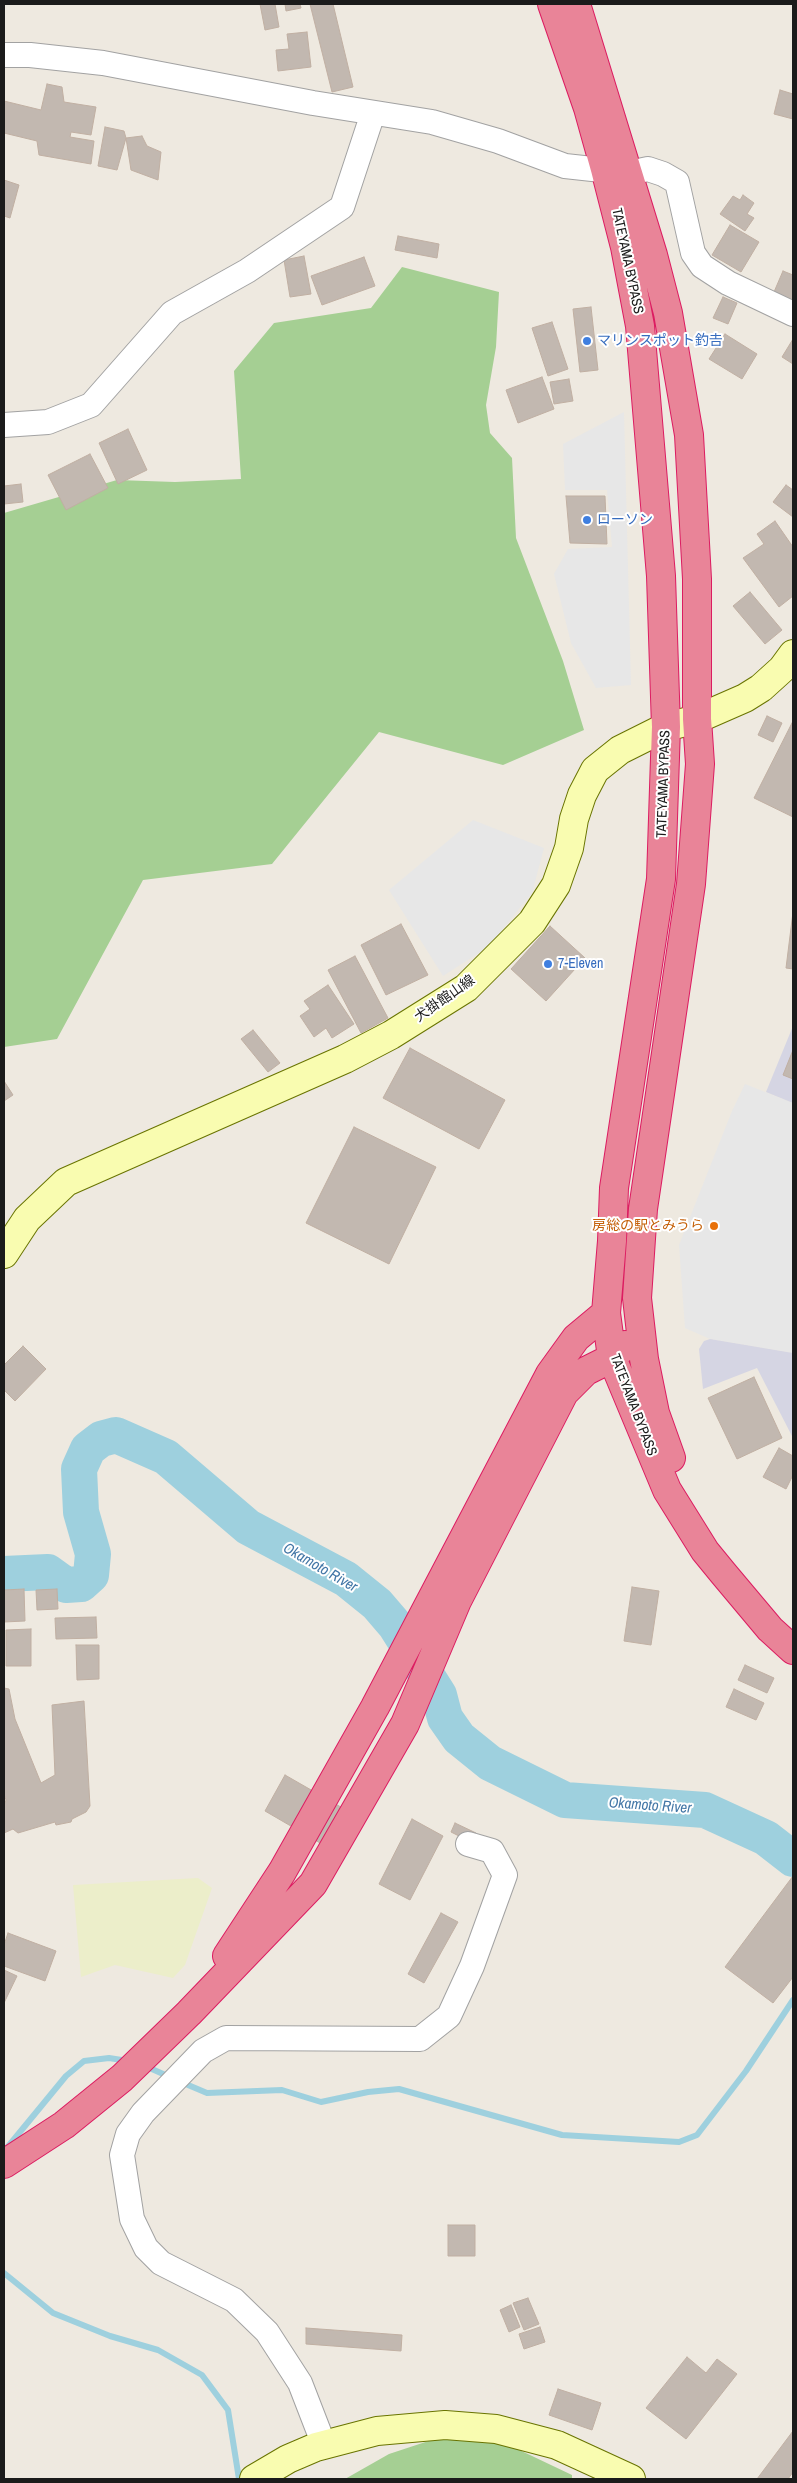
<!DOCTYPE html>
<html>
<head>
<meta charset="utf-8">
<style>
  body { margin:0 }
  #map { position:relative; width:797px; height:2483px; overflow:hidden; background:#eee9e0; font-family:"Archivo Narrow",sans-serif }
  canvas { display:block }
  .frame { position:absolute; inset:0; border:5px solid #1b1b1b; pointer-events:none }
</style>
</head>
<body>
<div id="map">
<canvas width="797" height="2483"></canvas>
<div class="frame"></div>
</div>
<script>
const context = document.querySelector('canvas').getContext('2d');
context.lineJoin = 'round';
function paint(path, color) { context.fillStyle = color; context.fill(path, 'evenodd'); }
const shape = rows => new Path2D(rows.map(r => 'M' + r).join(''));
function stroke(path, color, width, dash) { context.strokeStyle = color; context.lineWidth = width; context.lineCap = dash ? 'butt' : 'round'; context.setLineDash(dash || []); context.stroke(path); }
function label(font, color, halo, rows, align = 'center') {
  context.font = font + ' "Archivo Narrow","Noto Sans JP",sans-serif'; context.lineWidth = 4; context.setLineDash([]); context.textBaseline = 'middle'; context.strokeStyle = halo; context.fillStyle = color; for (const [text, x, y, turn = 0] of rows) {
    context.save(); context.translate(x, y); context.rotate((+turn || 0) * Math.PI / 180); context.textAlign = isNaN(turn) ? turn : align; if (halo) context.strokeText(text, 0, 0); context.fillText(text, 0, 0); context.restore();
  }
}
paint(shape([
  [198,1878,212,1888,185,1965,173,1978,115,1965,81,1977,73,1885]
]), '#eceeca');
paint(shape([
  [402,267,499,292,496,347,486,405,490,433,512,458,516,538,563,661,584,730,503,765,379,732,272,864,143,880,57,1039,4,1047,4,513,117,480,175,482,241,479,234,371,274,323,371,308],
  [471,2427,572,2475,572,2479,345,2479,389,2454]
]), '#a5cf93');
paint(shape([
  [624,412,631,685,596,688,571,643,554,574,568,549,612,547,607,490,565,490,563,444],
  [473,820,544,848,532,893,488,947,443,976,389,890],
  [745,1084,793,1103,793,1353,710,1339,685,1328,679,1245,732,1111]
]), '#e7e7e7');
paint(shape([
  [793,1026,793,1103,766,1092],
  [710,1339,793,1353,793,1438,757,1368,703,1389,699,1349,704,1341]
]), '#d5d5e3');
stroke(shape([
  [145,2066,170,2077],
  [181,2082,207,2093,282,2090,321,2102,368,2092,399,2089,562,2135,679,2142,697,2135,746,2071,793,2000],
  [6,2149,66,2076,84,2061,109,2058,128,2061],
  [4,2273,53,2313,110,2336,158,2350,202,2375,228,2410,239,2479]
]), '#9ed0de', 6);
stroke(shape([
  [4,1574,48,1572,66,1585,81,1584,91,1575,93,1554,81,1512,79,1469,88,1449,101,1439,116,1435,166,1457,248,1527,346,1579,377,1604,395,1625,439,1695,445,1718,459,1738,490,1763,565,1800,705,1810,766,1838,793,1859]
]), '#9ed0de', 36);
const building = shape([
  [260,4,275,4,279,27,265,30,260,4],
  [285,4,300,4,301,8,286,11,285,4],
  [310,4,333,4,353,87,332,92,310,4],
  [307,32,311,67,278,71,276,50,289,49,287,34,307,32],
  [47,84,62,87,64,102,96,107,91,135,71,132,70,137,94,141,91,164,39,155,37,141,4,133,4,101,41,110,47,84],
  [780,90,793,94,793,119,774,114,780,90],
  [105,127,124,131,126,138,117,170,98,166,105,127],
  [142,136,147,146,161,152,158,180,131,170,126,138,142,136],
  [4,180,19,185,10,218,4,216,4,180],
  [743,195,754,203,747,214,754,218,745,231,720,214,733,196,740,200,743,195],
  [730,225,759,242,741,272,712,255,730,225],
  [398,236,439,244,437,258,395,250,398,236],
  [304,256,311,294,290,297,284,260,304,256],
  [364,257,375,286,322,305,311,276,364,257],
  [783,271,793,275,793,304,774,292,783,271],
  [723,297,737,303,728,324,713,318,723,297],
  [591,307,598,370,580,372,573,309,591,307],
  [552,322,568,369,548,376,532,328,552,322],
  [725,334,757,354,742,379,709,359,725,334],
  [793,339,793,364,782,357,793,339],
  [542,377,554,409,518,423,506,390,542,377],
  [569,379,573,401,554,404,550,382,569,379],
  [128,429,147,470,118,484,99,443,128,429],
  [90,454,108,488,66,510,48,475,90,454],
  [21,484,23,502,4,504,4,486,21,484],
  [786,485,793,490,793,517,773,502,786,485],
  [566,496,605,496,607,544,570,543,566,496],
  [775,521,793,547,793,596,779,607,743,558,764,544,757,534,775,521],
  [750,592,782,630,765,644,733,606,750,592],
  [767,716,782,723,773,742,758,735,767,716],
  [793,721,793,817,754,798,793,721],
  [793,912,793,969,786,968,793,912],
  [401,924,428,975,386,995,361,945,401,924],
  [550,926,585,958,546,1001,511,969,550,926],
  [355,956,388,1018,361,1033,328,970,355,956],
  [328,985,354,1024,332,1038,326,1028,314,1037,300,1016,310,1009,304,1001,328,985],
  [253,1030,280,1063,268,1072,241,1039,253,1030],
  [410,1048,505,1100,479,1149,383,1098,410,1048],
  [793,1050,793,1079,783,1075,793,1050],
  [4,1081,13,1095,4,1101,4,1081],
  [354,1127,436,1167,389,1264,306,1223,354,1127],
  [23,1346,46,1369,15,1401,4,1390,4,1365,23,1346],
  [754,1377,782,1438,737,1459,708,1398,754,1377],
  [779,1448,793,1456,793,1475,786,1489,763,1477,779,1448],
  [632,1587,659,1591,651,1645,624,1641,632,1587],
  [24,1589,25,1621,4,1622,4,1590,24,1589],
  [57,1589,58,1609,37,1610,36,1590,57,1589],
  [96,1617,97,1638,56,1639,55,1618,96,1617],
  [31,1629,31,1666,6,1666,6,1630,31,1629],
  [76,1645,99,1645,99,1679,77,1680,76,1645],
  [745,1665,774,1678,767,1693,738,1680,745,1665],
  [4,1688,9,1689,15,1719,41,1783,55,1775,52,1705,84,1701,90,1806,86,1812,72,1819,71,1822,56,1825,55,1822,18,1833,13,1829,4,1833,4,1805,6,1800,4,1794,4,1688],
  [734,1689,764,1703,756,1720,726,1707,734,1689],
  [285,1775,360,1818,339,1854,265,1811,285,1775],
  [412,1819,443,1836,410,1900,379,1884,412,1819],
  [455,1823,476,1833,471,1842,451,1832,455,1823],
  [793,1876,793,1977,773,2003,725,1967,793,1876],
  [441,1913,458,1922,424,1983,408,1974,441,1913],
  [8,1933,56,1951,45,1981,4,1966,4,1945,8,1933],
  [4,1970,17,1976,4,2003,4,1970],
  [448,2225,475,2225,475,2256,448,2256,448,2225],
  [528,2298,539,2324,524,2330,513,2303,528,2298],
  [511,2305,520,2327,509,2332,500,2310,511,2305],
  [540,2327,545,2342,524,2349,519,2334,540,2327],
  [306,2328,402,2335,401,2351,306,2344,306,2328],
  [687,2357,706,2373,717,2359,737,2374,686,2439,646,2408,687,2357],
  [558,2389,601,2403,592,2430,549,2415,558,2389],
  [793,2431,793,2472,788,2479,757,2479,793,2431]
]);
paint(building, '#c2b8b0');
stroke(building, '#c0afa2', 1);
const street = shape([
  [4,55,30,55,103,63,313,103,432,122,498,141,565,166,629,173,648,169,663,174,677,182,693,253,702,266,728,283,793,314],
  [4,425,48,422,91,405,172,313,247,271,342,207,373,113],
  [324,2445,300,2383,267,2332,234,2300,161,2263,146,2248,132,2219,122,2155,128,2134,143,2113,203,2051,226,2038,420,2039,449,2016,472,1966,505,1875,492,1851,468,1844]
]);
const secondary = shape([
  [4,1254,27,1219,66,1182,345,1059,391,1035,466,988,532,922,556,885,569,848,574,819,582,795,595,770,620,750,666,727,697,719,745,698,761,688,782,669,793,654],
  [254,2479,288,2459,316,2447,377,2431,445,2425,496,2429,557,2445,631,2479]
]);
const highway = shape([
  [552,4,588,108,605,169,625,247,640,326,661,576,666,727,661,879,614,1188,612,1241,606,1313,612,1358,667,1490,705,1551,723,1573,770,1629,793,1650],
  [576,4,653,255,668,313,689,435,697,579,697,719,700,764,691,884,643,1209,637,1298,644,1359,655,1413,671,1458],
  [227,1956,282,1872,375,1707,550,1374,576,1338,606,1313],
  [4,2164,64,2125,122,2078,189,2013,313,1884,405,1724,457,1601,564,1393,586,1371,612,1358,625,1345]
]);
stroke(street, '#a2a2a2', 26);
stroke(secondary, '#697400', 30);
stroke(highway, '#dc1c61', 30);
stroke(street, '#fff', 24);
stroke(secondary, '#f9fcb0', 28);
stroke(highway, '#e98498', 28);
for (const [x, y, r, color] of [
  [587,341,5,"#3f7fe0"],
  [587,520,5,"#3f7fe0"],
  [548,964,5,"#3f7fe0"],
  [714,1226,5,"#e8710a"]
]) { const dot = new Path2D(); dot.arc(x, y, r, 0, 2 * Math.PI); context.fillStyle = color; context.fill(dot); stroke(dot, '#fff', 2); }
label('14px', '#1b1b1b', '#fff', [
  ["TATEYAMA BYPASS",627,261,78],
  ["TATEYAMA BYPASS",664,784,-88],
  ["犬掛館山線",445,999,-35],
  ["TATEYAMA BYPASS",633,1405,69]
]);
label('14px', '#366cbe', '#fff', [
  ["マリンスポット釣𠮷",597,341],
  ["ローソン",597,520],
  ["7-Eleven",558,964]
], 'left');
label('14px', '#c56008', '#fff', [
  ["房総の駅とみうら",704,1226]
], 'right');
label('italic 15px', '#4276a6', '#fff', [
  ["Okamoto River",320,1568,30],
  ["Okamoto River",650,1806,4]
]);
</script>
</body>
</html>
